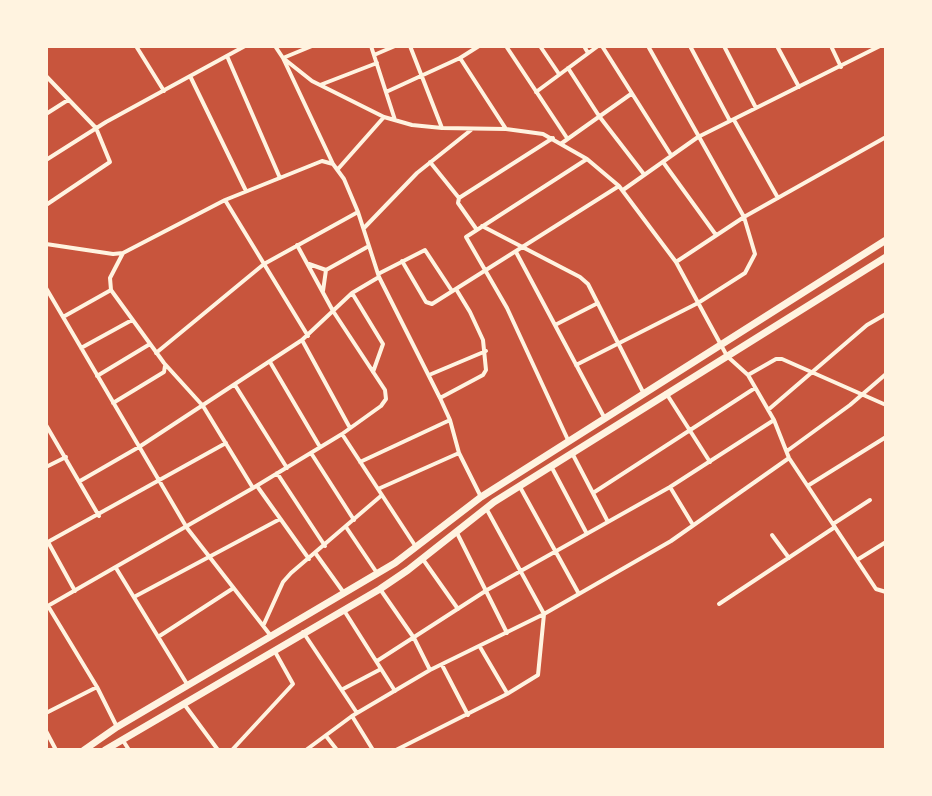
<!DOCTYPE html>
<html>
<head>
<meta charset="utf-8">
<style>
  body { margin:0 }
  #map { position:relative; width:932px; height:796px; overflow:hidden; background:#c8553d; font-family:"Public Sans",sans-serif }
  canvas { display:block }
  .frame { position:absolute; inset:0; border:48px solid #fff3e0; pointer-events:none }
</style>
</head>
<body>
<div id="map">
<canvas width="932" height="796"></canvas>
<div class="frame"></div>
</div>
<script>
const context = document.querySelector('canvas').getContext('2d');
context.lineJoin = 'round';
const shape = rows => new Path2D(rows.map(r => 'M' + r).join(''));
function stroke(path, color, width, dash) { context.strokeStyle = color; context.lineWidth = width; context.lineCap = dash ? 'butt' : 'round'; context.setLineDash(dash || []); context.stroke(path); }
stroke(shape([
  [136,46,164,91],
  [275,46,283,58,312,81,384,117,412,125,442,128,506,129,543,134,587,159,619,186,676,262,727,356,748,375,774,420,789,458,876,589,886,592],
  [312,46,283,58,333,164],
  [371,46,395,120],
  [410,46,442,128],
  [506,46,567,138],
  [540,46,559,74],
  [584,46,588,53],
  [602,46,671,155],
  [690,46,730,121],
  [724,46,756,108],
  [777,46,799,87],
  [831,46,841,67],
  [374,55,395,46],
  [227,56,280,178],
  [460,58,506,129],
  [568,68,599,116,643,173],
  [46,76,96,128,110,162,46,205],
  [191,78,246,191],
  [320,85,377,63],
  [386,92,460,58,479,46],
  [536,92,598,46],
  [46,114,68,100],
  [734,120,778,198],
  [562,143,631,94],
  [46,160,106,122,245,46],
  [430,162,459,198],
  [663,162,716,235],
  [338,169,384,117],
  [623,190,698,137,880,46],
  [225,200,308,336],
  [482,226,580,277,588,284,644,394],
  [364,228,417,173,471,130],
  [477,230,458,203,459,198,553,138],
  [46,244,113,254,123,253,225,200,322,161,333,164,344,179,358,212,379,277,440,398,450,420,459,453,481,497],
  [516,252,604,417],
  [123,253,110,278,111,290,164,363,203,406,253,488],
  [402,261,426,302,432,304,619,186],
  [676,262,744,217,886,137],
  [309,264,326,270,369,246],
  [378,274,425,250,452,291],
  [46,288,187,528,271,636],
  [323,291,326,270],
  [352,293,383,344,373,372],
  [63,317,111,290],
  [555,325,598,303],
  [302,340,350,428],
  [81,348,132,320],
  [156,353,264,264,358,212],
  [270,362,320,447],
  [576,365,698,303,745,273,755,254,744,217,648,46],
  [429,375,486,351],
  [748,375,776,359,782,359,886,405],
  [97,376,150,344],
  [235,385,287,468],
  [666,393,710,462],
  [440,398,483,375,486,370,483,340,470,312,456,289],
  [113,403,164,372,165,366],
  [768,410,867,325,886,314],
  [46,425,99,516],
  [342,434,416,547],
  [568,440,507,308,466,237,587,159],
  [787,451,850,405,886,374],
  [311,453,354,520],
  [572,453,608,522],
  [360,462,450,420],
  [551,466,587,534],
  [46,467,66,457],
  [277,473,325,546],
  [80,481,139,447,302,340,352,293,379,277],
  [809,485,886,437],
  [257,486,309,559],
  [520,487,579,594],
  [670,487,693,525],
  [378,489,459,453],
  [593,493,755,388],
  [833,524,870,500],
  [346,527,377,573],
  [456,531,507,633],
  [772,535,789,558],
  [48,542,75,591],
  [46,543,226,443],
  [316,554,344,593],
  [422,558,458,609],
  [857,560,886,542],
  [116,568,187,684],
  [380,589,414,638,430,670],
  [134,597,280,519],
  [719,604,835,527],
  [48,606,97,687,117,727],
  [46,607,253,488,342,434,381,406,386,399,385,390,333,311,297,245],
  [345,612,395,691],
  [264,624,283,582,291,573,382,495],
  [303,632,357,713],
  [158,637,232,589],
  [480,647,507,693],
  [377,661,487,590,670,487,774,420],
  [442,665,468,715],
  [343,689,381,669],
  [184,704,218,750],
  [46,713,97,687],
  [352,716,373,750],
  [46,731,56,750],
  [326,736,337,750],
  [122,739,129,750],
  [232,750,293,684,274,650],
  [306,750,352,716,430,670,544,614,671,541,789,458],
  [396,750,507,694,538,675,544,614,486,508]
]), '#fff3e0', 4);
stroke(shape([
  [84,750,117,727,395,563,481,497,886,240],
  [105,750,380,589,408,570,494,502,886,257]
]), '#fff3e0', 7);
</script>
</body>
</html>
